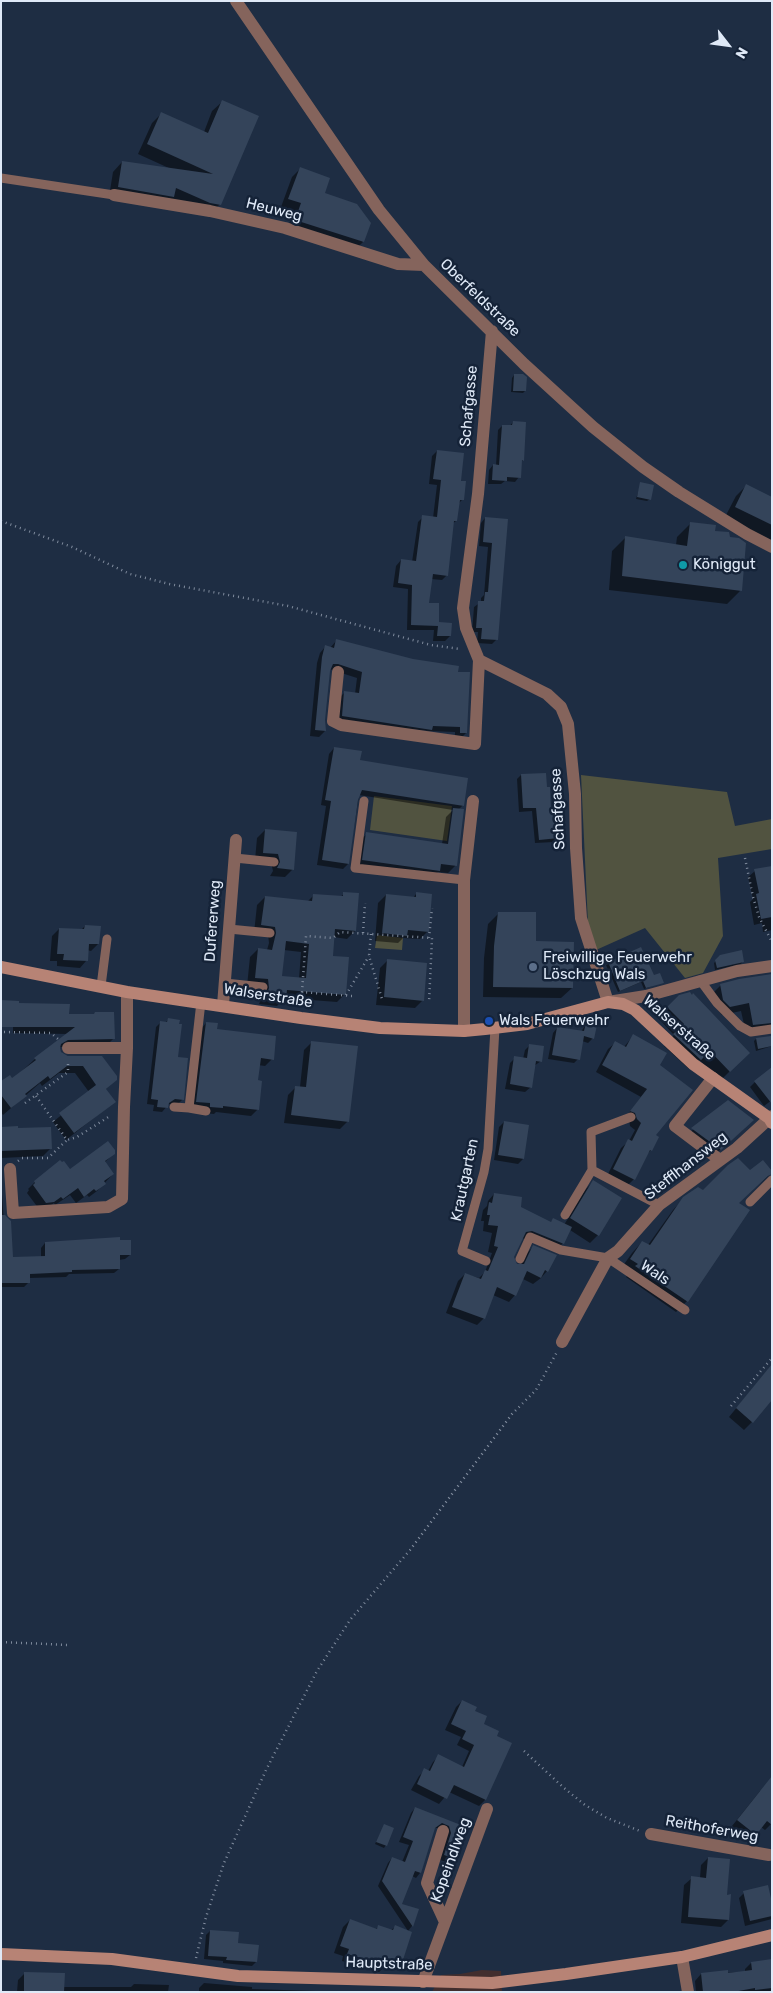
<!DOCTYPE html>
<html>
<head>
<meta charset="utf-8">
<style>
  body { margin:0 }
  #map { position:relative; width:773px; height:1993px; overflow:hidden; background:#1e2d43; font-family:Rubik,sans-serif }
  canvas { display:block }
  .frame { position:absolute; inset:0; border:2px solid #dfe9f7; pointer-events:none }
  .north { position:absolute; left:703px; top:20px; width:50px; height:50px; -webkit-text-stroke:4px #152338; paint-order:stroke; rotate:120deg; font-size:14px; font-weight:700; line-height:20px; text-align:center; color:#dfe9f7 }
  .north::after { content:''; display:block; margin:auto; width:18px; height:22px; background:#dfe9f7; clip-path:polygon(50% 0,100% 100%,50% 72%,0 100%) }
</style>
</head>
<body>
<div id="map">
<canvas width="773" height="1993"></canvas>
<div class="frame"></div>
<div class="north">N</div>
</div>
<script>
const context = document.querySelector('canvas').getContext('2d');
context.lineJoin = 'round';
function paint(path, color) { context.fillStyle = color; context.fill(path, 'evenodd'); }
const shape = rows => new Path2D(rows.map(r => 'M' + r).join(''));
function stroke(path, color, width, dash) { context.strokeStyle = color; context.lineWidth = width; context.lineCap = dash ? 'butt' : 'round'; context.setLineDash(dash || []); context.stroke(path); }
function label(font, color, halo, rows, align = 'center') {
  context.font = font + ' Rubik,sans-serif'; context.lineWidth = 5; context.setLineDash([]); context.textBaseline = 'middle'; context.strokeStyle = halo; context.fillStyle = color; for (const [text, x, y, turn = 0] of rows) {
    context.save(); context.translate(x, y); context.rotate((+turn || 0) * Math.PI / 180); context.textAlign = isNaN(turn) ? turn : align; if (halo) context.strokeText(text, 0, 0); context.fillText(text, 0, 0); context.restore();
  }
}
paint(shape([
  [482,1970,501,1971,502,1992,432,1992,441,1975,460,1974]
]), '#422e2e');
paint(shape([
  [581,775,727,792,735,826,772,819,772,849,718,858,723,936,703,973,685,978,645,928,596,950,588,924],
  [374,796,452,806,447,841,370,830],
  [377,935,403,938,402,950,375,948]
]), '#515340');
paint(shape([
  [222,102,220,204,210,214,109,197,113,172,122,162,171,169,138,154,152,123,161,114,204,132,212,111],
  [300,169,363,242,355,250,288,228,293,211,281,207,292,177],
  [514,375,525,391,523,393,511,392,512,378],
  [513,422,523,460,520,462,519,477,515,482,505,481,501,484,488,484,489,470,493,465,496,466,498,430,502,426,509,427],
  [437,451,459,482,462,500,458,504,456,521,452,524,447,575,442,580,431,579,427,604,437,624,450,636,445,641,433,641,434,630,407,630,408,589,393,587,396,566,401,560,412,562,418,522,423,517,433,518,437,485,429,484,432,456],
  [641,483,650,499,647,501,636,499],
  [746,486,772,498,772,541,725,517,736,496],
  [485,518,507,520,496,640,492,644,477,643,478,632,472,632,474,607,481,602,481,598,484,595,488,547,479,546,481,523],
  [691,523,714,532,740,591,727,604,609,590,612,551,626,537,676,545,677,537],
  [336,641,456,673,466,733,460,739,455,739,455,732,429,731,336,722,339,698,345,692,355,694,357,678,329,669,324,720,325,731,319,737,310,736,317,663,320,653,325,647,330,648],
  [334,748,359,761,463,805,458,810,455,866,448,873,438,872,432,878,356,867,359,841,367,834,442,844,446,817,453,810,359,795,348,864,343,869,317,865,326,806,321,805,329,754],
  [521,775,550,812,558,838,554,842,535,843,532,811,519,812,517,779],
  [265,830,293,869,285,877,270,876,273,871,271,862,255,860,257,838],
  [772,867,772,930,763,932,762,923,754,925,750,902,753,899,748,877,755,871],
  [344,894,355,931,347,939,333,937,331,957,345,994,337,1002,285,998,277,1006,259,1004,262,997,260,987,247,986,250,957,258,949,267,950,269,943,268,934,254,933,257,905,265,897,307,902,314,895,340,897],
  [284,950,301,952,299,979,281,977],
  [416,894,428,931,420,939,403,938,398,943,375,941,378,903,386,895,413,898],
  [499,913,535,942,572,988,561,998,483,997,484,958,488,924],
  [85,926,98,944,91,951,87,950,86,961,80,968,57,966,57,961,50,961,52,936,59,929,81,930],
  [641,949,653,977,663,982,644,989,641,982,618,992,606,965],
  [721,956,743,961,741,964,715,970,714,963],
  [388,960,423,1000,415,1008,376,1005,380,968],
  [772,976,772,1031,746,1033,741,1011,722,1015,716,1008,713,993,721,985],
  [692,995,748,1053,721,1080,699,1060,689,1069,664,1046,674,1035,658,1018,679,997],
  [13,1012,68,1015,113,1039,106,1046,60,1047,60,1052,116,1080,105,1090,114,1102,66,1140,53,1122,89,1092,75,1073,59,1073,42,1086,40,1083,3,1115,1,1112,1,1083,12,1080,35,1059,68,1034,13,1033],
  [168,1020,177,1058,187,1059,182,1100,177,1105,169,1104,162,1112,153,1111,154,1105,147,1104,156,1027,161,1022,165,1023],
  [206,1023,216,1030,272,1059,265,1066,258,1065,256,1081,258,1109,251,1116,216,1112,214,1114,204,1113,190,1108,200,1030],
  [586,1024,593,1038,588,1043,582,1041,579,1058,574,1063,548,1059,553,1033,557,1028,581,1032],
  [633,1036,658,1065,654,1136,651,1150,645,1156,634,1179,627,1186,607,1176,621,1148,629,1141,635,1130,630,1126,629,1119,625,1118,641,1097,596,1072,608,1049,615,1043,624,1047],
  [756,1039,772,1046,756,1051,754,1041],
  [312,1042,348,1121,340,1129,284,1123,288,1095,296,1087,300,1087,304,1050],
  [530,1045,541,1061,534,1066,531,1087,525,1092,505,1089,510,1063,515,1058,523,1059,525,1050],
  [755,1082,772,1100,764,1106,750,1087],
  [728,1101,745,1128,712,1157,684,1137],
  [504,1122,528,1126,523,1159,518,1164,494,1160,499,1127],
  [1,1128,51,1148,43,1156,1,1158],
  [114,1153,105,1162,113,1174,97,1191,89,1197,87,1195,76,1203,70,1195,55,1205,54,1203,46,1209,39,1209,27,1193,29,1190,28,1189,35,1182],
  [750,1171,772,1173,738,1203,687,1301,676,1312,626,1277,628,1275,620,1270,632,1253,642,1242,648,1245,673,1210,684,1198],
  [1,1180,4,1223,1,1226],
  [593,1182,598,1235,590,1243,570,1230,563,1243,556,1250,522,1238,513,1256,514,1264,520,1267,527,1253,533,1247,547,1271,541,1278,533,1284,523,1279,515,1295,509,1302,493,1295,484,1318,477,1325,446,1313,458,1281,465,1274,479,1278,485,1272,492,1253,488,1252,492,1233,483,1231,484,1221,481,1221,483,1210,487,1206,488,1201,494,1194,550,1223,554,1219,564,1225,585,1190],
  [1,1227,12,1258,41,1257,41,1248,45,1243,130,1255,125,1259,119,1260,119,1269,114,1273,69,1274,66,1277,29,1278,29,1282,24,1287,1,1287],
  [770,1367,752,1422,744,1430,729,1417],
  [462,1701,474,1711,482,1725,496,1737,511,1743,485,1800,479,1806,449,1792,439,1804,411,1790,419,1776,425,1770,428,1771,433,1762,439,1756,462,1767,469,1751,457,1745,461,1737,445,1730,456,1707],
  [760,1791,772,1823,765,1830,761,1827,750,1840,732,1826],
  [415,1808,464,1827,452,1858,447,1862,440,1860,441,1828,434,1828,420,1873,416,1878,412,1876,400,1904,418,1910,412,1926,408,1931,378,1886,388,1863,392,1858,402,1862,409,1845,399,1842,411,1813],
  [384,1826,386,1845,384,1848,375,1844],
  [708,1858,725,1897,728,1920,721,1927,681,1923,684,1885,692,1878,700,1878,701,1865],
  [744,1893,772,1901,772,1919,745,1926,739,1898],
  [350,1920,376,1929,379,1927,391,1930,395,1927,400,1962,394,1969,385,1966,379,1972,342,1961,343,1956,334,1953,343,1927],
  [210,1931,236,1944,256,1962,252,1966,223,1963,223,1961,204,1959,206,1935],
  [772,1960,772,1992,696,1992,695,1981,701,1974,745,1972,745,1969,751,1963],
  [25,1973,63,1987,131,1987,134,1984,169,1985,168,1992,17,1992,18,1980],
  [204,1983,252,1987,252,1989,347,1992,199,1992,199,1988]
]), '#0007');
paint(shape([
  [222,100,259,116,221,205,210,203,176,188,174,197,118,187,122,161,213,174,147,144,161,112,208,133],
  [300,167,330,178,325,193,357,204,371,223,364,242,295,220,301,203,288,199],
  [514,374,523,374,527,377,526,391,513,391],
  [513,421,526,422,524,461,522,460,521,478,507,477,507,481,492,480,493,464,499,465,502,425,512,425],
  [437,450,464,453,461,481,466,481,464,500,460,500,457,521,454,521,448,576,433,574,429,603,439,603,439,622,452,623,451,636,437,636,438,626,411,625,412,585,398,583,401,559,416,561,422,515,437,517,441,480,433,479],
  [640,482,654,485,651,500,637,497],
  [746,484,772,497,772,525,735,507],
  [485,517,508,519,498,640,481,639,482,628,476,628,478,601,484,601,485,592,488,592,492,543,483,542],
  [690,522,716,525,715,531,729,532,730,537,739,538,746,543,742,591,622,576,625,536,687,546],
  [336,639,413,659,459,666,458,672,470,672,467,733,460,733,460,727,433,726,432,730,342,716,344,691,359,693,362,672,338,664,333,664,330,671,325,720,326,731,315,730,322,657,325,645,334,648],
  [334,747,362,751,360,760,468,778,464,806,362,790,358,800,349,864,322,860,331,801,325,800],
  [546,773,547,787,550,787,551,810,556,810,559,838,539,840,536,808,523,808,521,774],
  [453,808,464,809,457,866,441,864,440,871,362,860,366,832,448,844],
  [265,829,297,832,294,870,277,868,280,862,278,854,263,853],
  [772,866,772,917,761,919,756,894,759,893,754,869],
  [343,892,359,893,356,931,335,929,333,956,349,957,346,995,287,990,286,998,266,996,269,988,268,979,255,978,258,948,272,950,276,933,275,927,261,925,265,896,312,901,313,894,343,896],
  [286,941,309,944,306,978,282,976],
  [416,892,432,894,429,932,408,930,407,936,382,933,386,894,416,897],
  [498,912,536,912,536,941,574,942,573,988,493,987,494,946],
  [85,925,101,926,99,944,89,944,88,961,63,960,64,954,57,954,59,928,84,929],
  [641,947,654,975,660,973,664,983,646,988,643,981,620,991,608,962],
  [742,950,744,962,717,968,715,960,720,955],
  [387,959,427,963,424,1001,384,997],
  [772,974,772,1023,753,1025,749,1003,730,1007,723,1000,720,984,739,979],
  [690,992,692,995,693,993,750,1053,730,1072,710,1051,701,1060,673,1034,684,1024,667,1007,679,995],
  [1,1000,19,1001,19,1003,70,1004,69,1014,94,1014,95,1012,114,1012,115,1039,68,1040,61,1044,60,1048,61,1052,68,1056,102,1056,117,1076,117,1080,106,1089,116,1102,74,1133,59,1113,96,1085,83,1066,67,1066,50,1079,48,1076,25,1094,27,1096,11,1108,1,1095,1,1081,10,1075,12,1078,36,1060,34,1058,75,1027,1,1027],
  [168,1018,180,1020,179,1024,182,1024,178,1057,188,1058,184,1100,175,1099,169,1103,168,1108,157,1107,158,1100,151,1099,160,1021,167,1022],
  [206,1022,218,1023,217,1029,276,1036,274,1060,261,1058,258,1080,262,1081,259,1110,223,1106,223,1108,210,1107,210,1103,196,1102],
  [586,1023,597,1025,594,1039,584,1036,580,1060,552,1055,557,1027,584,1031],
  [633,1034,667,1053,660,1065,693,1090,656,1135,659,1137,652,1151,650,1150,635,1180,613,1169,628,1139,632,1141,641,1123,637,1119,635,1113,630,1111,647,1089,602,1065,615,1041,626,1047],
  [771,1036,772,1046,758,1049,756,1038],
  [311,1041,358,1046,349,1122,291,1115,295,1086,306,1087],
  [529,1044,544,1046,542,1062,536,1061,532,1088,510,1084,514,1056,527,1058],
  [772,1067,772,1104,754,1081],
  [728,1100,754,1120,721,1150,691,1128],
  [504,1121,529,1125,524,1159,498,1155],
  [18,1126,18,1128,51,1127,52,1149,1,1151,1,1127],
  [108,1141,115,1150,115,1154,105,1161,114,1174,104,1181,106,1184,96,1191,94,1189,84,1197,78,1188,63,1199,61,1197,54,1202,46,1203,33,1185,35,1183,34,1181,60,1160,62,1162,64,1161,70,1169],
  [738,1158,750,1170,763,1160,772,1171,772,1174,768,1176,739,1203,750,1210,688,1302,635,1266,638,1264,630,1259,642,1241,650,1245,683,1197,698,1187,703,1190,728,1165],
  [593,1180,622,1198,599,1236,570,1218],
  [494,1193,522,1197,521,1207,551,1222,553,1218,572,1227,564,1244,532,1231,526,1232,514,1257,517,1264,524,1264,533,1245,557,1255,548,1272,545,1270,541,1278,527,1271,516,1296,497,1287,485,1319,452,1307,465,1273,481,1279,485,1270,488,1271,498,1247,494,1246,498,1226,488,1225,490,1215,487,1215,489,1202,492,1203],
  [1,1215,5,1215,11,1221,13,1257,45,1256,45,1242,120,1237,120,1240,131,1240,131,1255,120,1255,120,1269,72,1270,72,1272,30,1274,30,1283,1,1283],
  [772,1364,772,1400,753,1423,736,1408],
  [462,1700,477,1707,475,1711,487,1716,484,1724,499,1731,497,1736,512,1743,486,1800,454,1785,447,1799,417,1784,424,1768,430,1771,438,1754,464,1767,474,1745,462,1739,466,1731,451,1724],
  [772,1776,772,1825,767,1821,756,1835,737,1820],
  [415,1807,466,1827,453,1858,444,1855,451,1833,449,1826,442,1823,435,1828,421,1873,415,1871,402,1904,419,1909,413,1927,382,1881,392,1857,405,1862,413,1841,403,1837],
  [384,1824,394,1828,387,1846,376,1842],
  [708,1857,730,1859,727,1895,731,1894,729,1920,688,1917,691,1876,706,1878],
  [768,1885,772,1903,772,1916,750,1921,743,1891],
  [350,1919,377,1929,378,1925,393,1930,395,1925,412,1932,402,1963,390,1960,387,1966,347,1954,349,1949,340,1946],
  [210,1930,239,1932,238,1943,259,1945,257,1962,226,1960,227,1957,208,1956],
  [772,1959,772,1988,755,1990,755,1988,733,1992,703,1992,701,1973,728,1970,728,1973,752,1970,751,1962],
  [24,1972,65,1973,64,1992,24,1992]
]), '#34445a');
stroke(shape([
  [1,521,72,547,130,574,169,584,288,606,431,645,460,649],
  [745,858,753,897,759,917,772,942],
  [363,933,365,903],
  [371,934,369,956,382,999],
  [429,938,432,908],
  [302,992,302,1005],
  [346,995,369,956],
  [352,996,302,992,306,936,333,938,340,932,432,938,429,1003],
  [4,1032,51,1033,58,1039],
  [36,1096,67,1140,77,1137,110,1116],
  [25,1103,68,1072,68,1060],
  [18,1161,22,1158,48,1158,67,1140],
  [731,1406,772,1358],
  [1,1642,68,1645],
  [524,1751,564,1788,585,1805,607,1818,640,1831],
  [196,1958,206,1917,224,1863,266,1770,317,1671,350,1620,410,1550,512,1414,536,1390,557,1352]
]), '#808c9e', 2.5, [1, 4]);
stroke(shape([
  [1,178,114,195],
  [364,801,355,868,464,880],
  [235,858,274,862],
  [229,929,270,933],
  [700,980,717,1003,740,1026,751,1032,772,1029],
  [225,983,263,987],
  [101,986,107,939],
  [201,1002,189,1108,206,1111],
  [174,1107,189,1108],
  [631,1117,591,1132,592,1170,659,1205],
  [750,1202,772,1180],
  [565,1215,592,1170],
  [520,1259,530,1237,561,1250,608,1258,685,1310],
  [486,1261,462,1251,484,1172,488,1149,495,1028]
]), '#85645c', 9);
stroke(shape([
  [236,1,379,210,424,265,524,364,593,427,643,467,679,492,747,534,772,547],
  [114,195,210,211,285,228,398,264,424,265],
  [492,331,478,494,463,608,466,628,479,660,547,694,561,707,568,724,575,794,576,848,581,918,608,1002,646,996,737,971,772,966],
  [338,672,333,721,341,725,475,744,479,660],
  [223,1005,236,840],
  [464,1031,464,880,473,801],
  [68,1048,127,1048],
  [713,1078,675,1126,720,1160],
  [10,1169,13,1213,108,1207,122,1199,124,1107,127,1048,127,992],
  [562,1342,608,1258,618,1251,659,1205,737,1148,772,1116],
  [443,1831,427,1883,445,1922],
  [651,1834,769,1855],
  [682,1957,688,1992],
  [423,1982,487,1809]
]), '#85645c', 12);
stroke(shape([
  [1,967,127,992,301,1018,380,1028,464,1031,485,1029,527,1024,608,1002,623,1004,635,1010,693,1064,769,1118,772,1123],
  [1,1954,112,1959,238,1976,492,1983,566,1974,682,1957,772,1935]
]), '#b78375', 12);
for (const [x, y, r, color] of [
  [683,565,5,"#0f9aa8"],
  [533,967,5,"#5c6f8a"],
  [489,1021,5,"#1a4fb4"]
]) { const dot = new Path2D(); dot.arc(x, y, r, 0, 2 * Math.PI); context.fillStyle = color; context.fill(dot); stroke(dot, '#152338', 2); }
label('15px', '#dfe9f7', '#152338', [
  ["Heuweg",274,210,14],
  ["Oberfeldstraße",480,298,44],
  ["Schafgasse",469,406,-85],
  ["Schafgasse",558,809,-93],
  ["Dufererweg",213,921,-86],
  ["Walserstraße",268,996,9],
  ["Walserstraße",679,1028,41],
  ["Stefflhansweg",686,1166,-38],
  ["Krautgarten",465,1180,-78],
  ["Wals",655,1273,34],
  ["Reithoferweg",712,1829,10],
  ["Kopeindlweg",451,1860,-70],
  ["Hauptstraße",389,1964,2]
]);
label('15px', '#dfe9f7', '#152338', [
  ["Königgut",693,565],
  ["Freiwillige Feuerwehr",543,958],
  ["Löschzug Wals",543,975],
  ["Wals Feuerwehr",499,1021]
], 'left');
</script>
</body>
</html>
